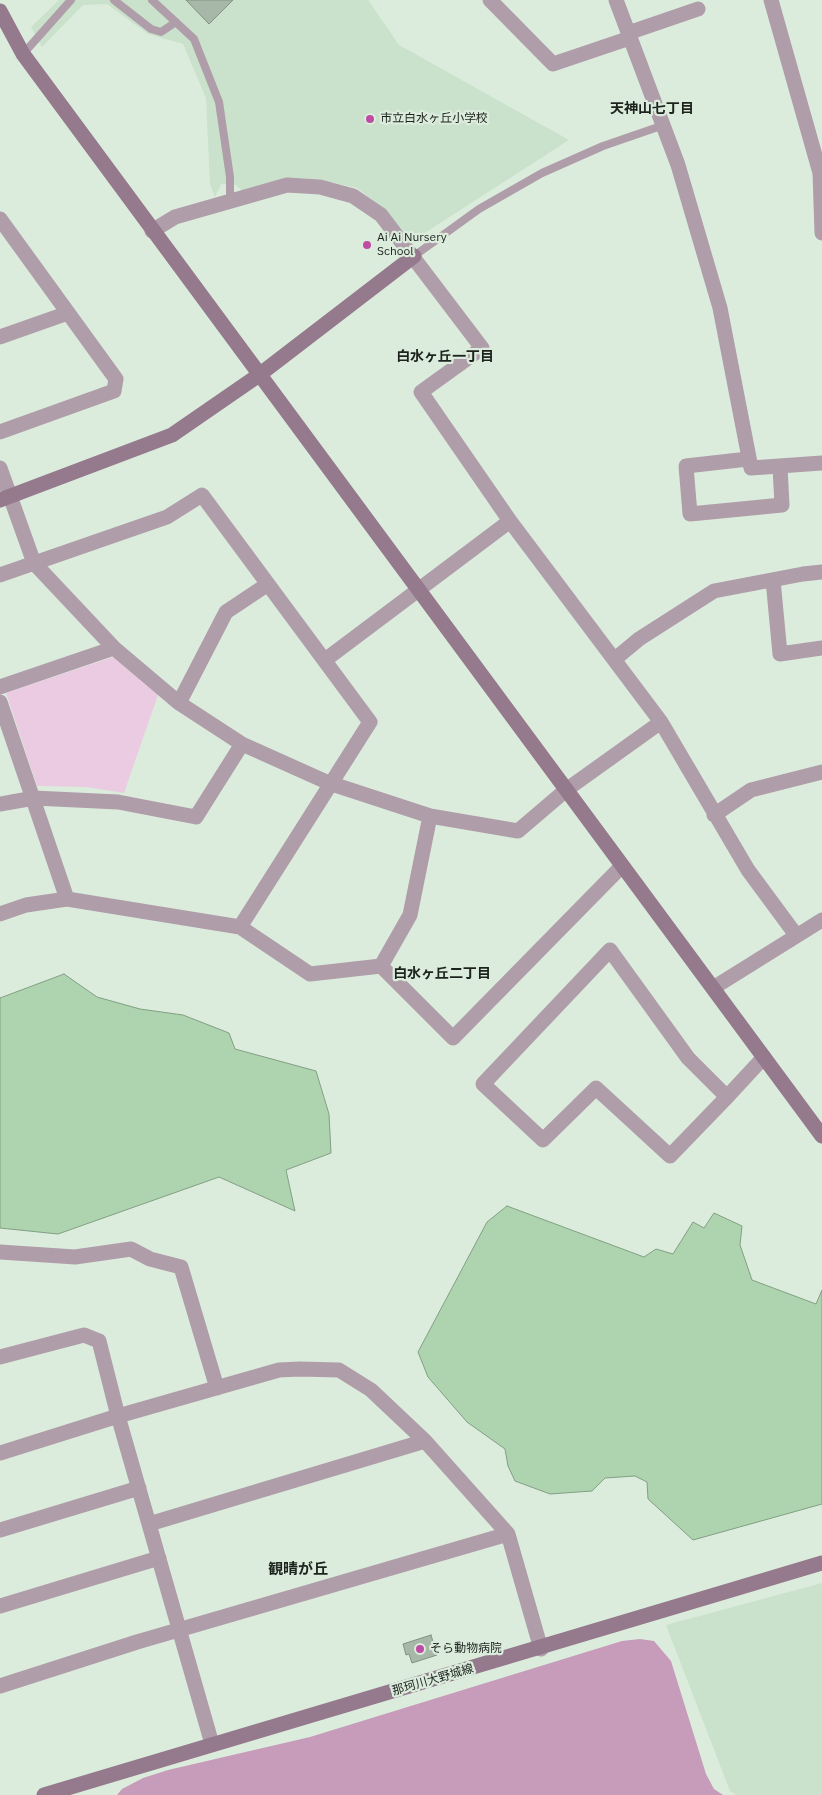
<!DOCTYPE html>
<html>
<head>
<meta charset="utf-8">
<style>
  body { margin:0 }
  canvas { display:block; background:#dbecdc }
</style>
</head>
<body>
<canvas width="822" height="1795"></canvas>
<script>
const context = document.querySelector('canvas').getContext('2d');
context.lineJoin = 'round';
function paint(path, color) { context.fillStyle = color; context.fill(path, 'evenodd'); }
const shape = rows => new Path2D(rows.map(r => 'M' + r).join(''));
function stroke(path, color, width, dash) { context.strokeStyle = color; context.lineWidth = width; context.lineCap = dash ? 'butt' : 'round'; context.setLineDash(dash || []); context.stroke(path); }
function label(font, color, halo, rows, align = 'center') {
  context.font = font + ' "IBM Plex Sans","Noto Sans JP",sans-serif'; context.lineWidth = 4.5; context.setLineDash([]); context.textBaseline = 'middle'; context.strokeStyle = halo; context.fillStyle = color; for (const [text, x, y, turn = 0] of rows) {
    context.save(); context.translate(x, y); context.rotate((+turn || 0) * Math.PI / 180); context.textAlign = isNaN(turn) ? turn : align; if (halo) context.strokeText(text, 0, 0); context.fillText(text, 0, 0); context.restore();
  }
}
paint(shape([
  [59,0,368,0,399,45,569,140,412,241,383,208,357,188,318,179,290,178,242,191,236,185,221,184,215,197,210,184,206,98,183,44,148,34,107,4,83,5,42,47,31,27],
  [822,1583,822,1795,736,1795,730,1791,666,1625]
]), '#cae1cc');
paint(shape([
  [113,657,158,695,124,793,86,787,37,786,6,693]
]), '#ebcbe1');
paint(shape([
  [640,1639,654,1641,671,1661,706,1774,714,1789,723,1795,117,1795,122,1789,143,1778,168,1770,310,1737,622,1641]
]), '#c79cba');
const water = shape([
  [64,974,97,997,140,1009,183,1015,229,1033,235,1049,316,1071,329,1114,331,1153,286,1170,295,1211,219,1177,58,1234,0,1228,0,998,64,974],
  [507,1206,644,1257,656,1249,673,1254,693,1222,704,1228,714,1213,742,1226,740,1245,752,1280,816,1304,822,1290,822,1504,693,1540,648,1499,647,1482,635,1476,605,1478,592,1491,550,1494,515,1481,508,1466,505,1449,467,1422,428,1377,418,1352,487,1222,507,1206]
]);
paint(water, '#add4af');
stroke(water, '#829f83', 1);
const building = shape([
  [186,0,233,0,209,24,186,0],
  [431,1635,437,1655,412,1663,409,1654,406,1655,403,1644,431,1635]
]);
paint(building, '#a7b7a8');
stroke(building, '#829182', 1);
stroke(shape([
  [114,0,151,29,161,32,176,22],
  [152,0,194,39,219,102,230,177,230,201],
  [23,54,71,0],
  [414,256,479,209,542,173,603,146,661,126]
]), '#b09daa', 8);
stroke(shape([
  [490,0,553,64,630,38],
  [616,0,678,165,720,308,751,468,822,463],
  [771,0,820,173,822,233],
  [628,33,698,9],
  [0,219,116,379,114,391,0,432],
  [152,231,175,217,287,185,320,187,353,196,381,215,482,348,421,392,510,521,661,722,748,870,796,935],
  [0,337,68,313],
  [748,459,686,466,690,514,782,505,780,467],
  [0,468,34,563,114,648],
  [0,575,167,517,202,495,370,722,240,927],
  [773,580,780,654,822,648],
  [615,659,639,639,714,591,803,574,822,572],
  [325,660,510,521],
  [0,687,114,648,179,703,242,744,329,783,430,816,518,831,566,790,661,722],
  [0,702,67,899],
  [179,703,226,612,268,584],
  [0,804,34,798,118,802,196,817,242,744],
  [714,815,751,790,822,772],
  [0,914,26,905,67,899,240,927,310,974,381,966,453,1038,622,866],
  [381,966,410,915,430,816],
  [713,988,822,920],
  [727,1097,688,1058,610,950,483,1084,543,1140,596,1088,670,1156,727,1097,764,1057],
  [0,1252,75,1257,131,1249,150,1259,181,1267,217,1388],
  [0,1357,84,1335,99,1341,118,1416,212,1744],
  [0,1453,118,1416,279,1370,300,1369,339,1370,371,1390,425,1441],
  [149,1524,425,1441,508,1534],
  [0,1530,139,1488],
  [0,1606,159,1558],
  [0,1686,137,1642,508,1534,541,1649]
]), '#b09daa', 15);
stroke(shape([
  [0,11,23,54,822,1136],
  [0,500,172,435,259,375,414,256],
  [44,1795,822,1563]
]), '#95798d', 15);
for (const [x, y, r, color] of [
  [370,119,5,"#bf4ba4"],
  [367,245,5,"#bf4ba4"],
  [420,1649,5,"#bf4ba4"]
]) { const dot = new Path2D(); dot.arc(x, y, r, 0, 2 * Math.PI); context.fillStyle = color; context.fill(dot); stroke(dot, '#dbecdc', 2); }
label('12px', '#1c221c', '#dbecdc', [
  ["市立白水ヶ丘小学校",380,119],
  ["Ai Ai Nursery",377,238],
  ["School",377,252],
  ["そら動物病院",430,1649]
], 'left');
label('12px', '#1c221c', '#dbecdc', [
  ["那珂川大野城線",433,1680,-16]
]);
label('bold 14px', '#1c221c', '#dbecdc', [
  ["天神山七丁目",652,109],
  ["白水ヶ丘一丁目",445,357],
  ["白水ヶ丘二丁目",442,974]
]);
label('bold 15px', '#1c221c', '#dbecdc', [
  ["観晴が丘",298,1570]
]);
</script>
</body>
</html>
